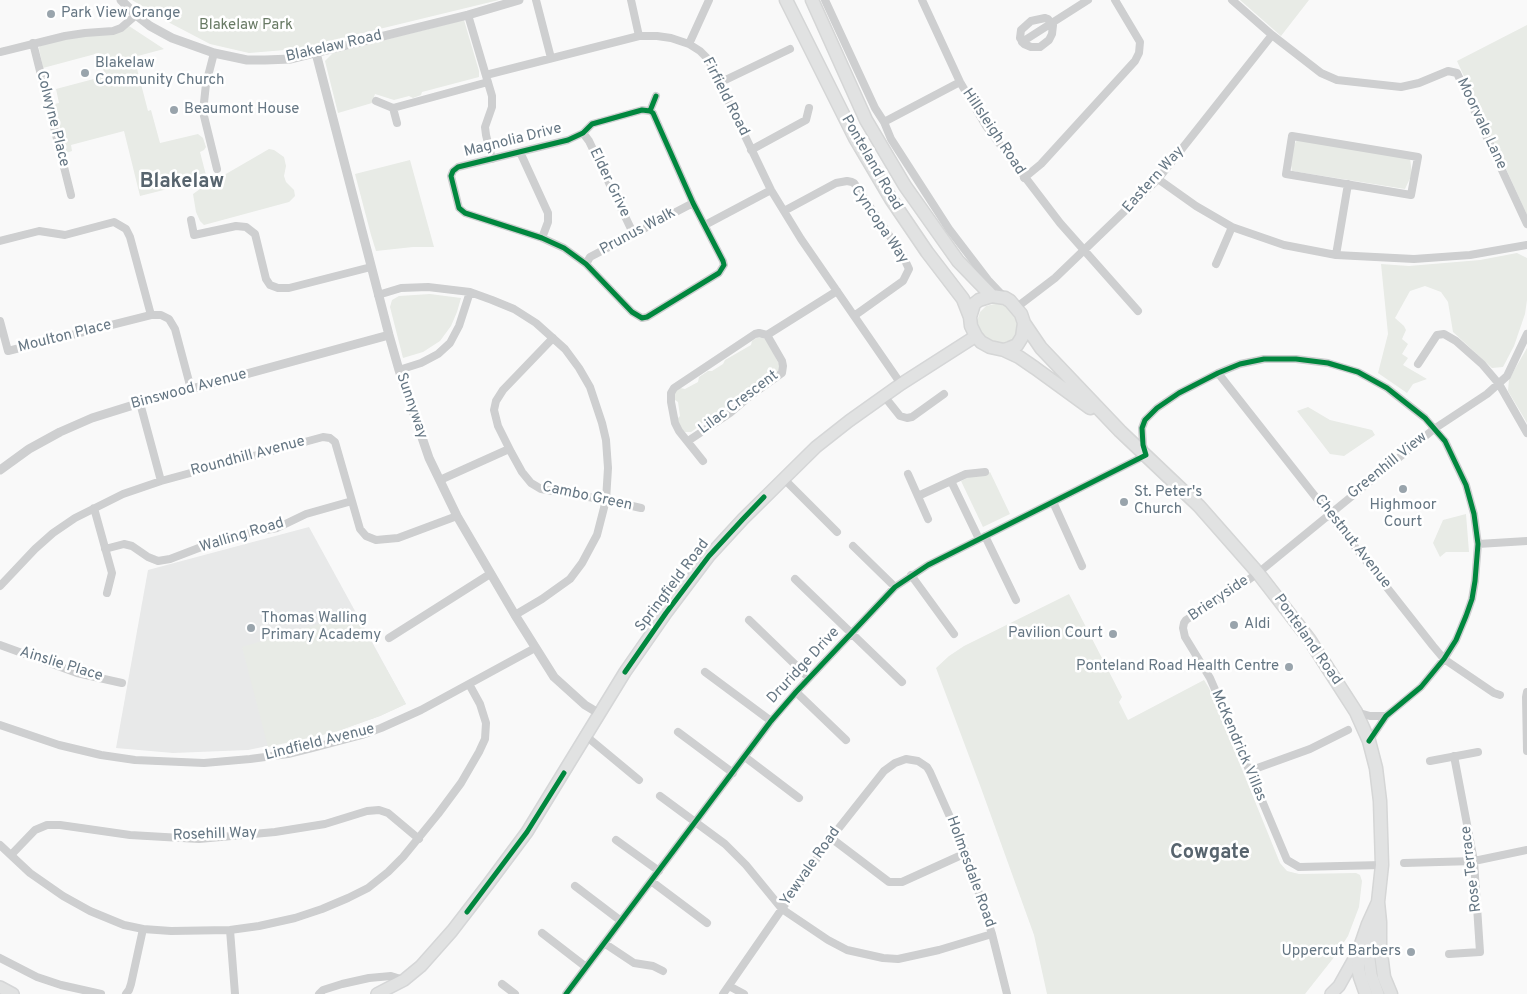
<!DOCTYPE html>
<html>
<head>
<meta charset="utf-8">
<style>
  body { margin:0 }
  canvas { display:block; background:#f9f9f9 }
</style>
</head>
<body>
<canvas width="1527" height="994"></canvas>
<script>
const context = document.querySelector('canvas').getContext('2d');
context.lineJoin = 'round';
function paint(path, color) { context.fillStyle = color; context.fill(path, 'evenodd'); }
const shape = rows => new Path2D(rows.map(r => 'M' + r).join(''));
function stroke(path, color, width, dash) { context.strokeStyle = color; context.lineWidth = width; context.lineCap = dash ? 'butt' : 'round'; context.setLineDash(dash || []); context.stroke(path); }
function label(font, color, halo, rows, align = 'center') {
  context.font = font + ' Overpass,sans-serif'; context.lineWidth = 5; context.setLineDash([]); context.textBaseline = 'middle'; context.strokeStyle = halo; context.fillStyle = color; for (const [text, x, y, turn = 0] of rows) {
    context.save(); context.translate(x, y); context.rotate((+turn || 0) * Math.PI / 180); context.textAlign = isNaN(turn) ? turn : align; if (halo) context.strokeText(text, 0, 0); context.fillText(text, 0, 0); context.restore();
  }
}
paint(shape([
  [309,527,406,704,380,716,335,732,248,750,173,753,116,748,148,570]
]), '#e8e9e9');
paint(shape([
  [132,0,499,0,297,49,249,53,210,44,168,22],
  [1240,0,1309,0,1281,36],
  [464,20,479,71,479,77,422,92,421,95,413,98,409,96,394,100,375,94,372,103,338,113,325,61,333,53],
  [1527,25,1527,215,1457,61],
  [129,26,164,49,134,57,148,111,151,110,160,143,198,134,203,138,206,147,204,150,200,152,207,179,140,196,124,131,71,145,72,151,66,153,54,104,59,103,56,89,105,76,99,53,43,68,39,48,41,43,65,37,115,34],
  [1297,140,1410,158,1412,174,1405,189,1292,171,1289,154],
  [269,149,274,150,284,157,286,166,284,176,286,182,294,190,295,196,289,202,204,225,200,221,196,212,193,194,200,189],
  [410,160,434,247,413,247,376,251,371,235,355,174],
  [1517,253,1527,258,1527,300,1525,314,1514,346,1503,367,1492,368,1453,332,1448,302,1441,292,1425,286,1410,291,1395,318,1404,326,1406,330,1402,339,1408,344,1402,354,1408,358,1403,365,1427,379,1413,384,1407,393,1378,373,1388,334,1381,264,1409,266,1480,260],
  [430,294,461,298,457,312,451,326,440,341,423,352,403,358,390,307,392,300,399,296],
  [999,303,1007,307,1014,314,1018,323,1017,333,1012,340,1008,343,1002,343,991,341,981,333,979,328,977,321,980,312,986,306],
  [758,337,766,339,779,364,779,370,775,375,749,390,731,404,709,417,694,430,691,432,685,432,681,428,677,419,680,416,678,402,675,400,674,395,675,392,680,388,685,389,698,382,699,377,708,371,712,371,723,364,725,360,751,345,752,341],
  [1527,348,1527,423,1508,391,1509,379],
  [1308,407,1330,420,1372,430,1375,435,1344,456,1330,454,1297,411],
  [990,472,1010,514,983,527,961,481,969,477,985,475],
  [1466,514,1469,552,1446,552,1440,557,1433,543,1443,520],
  [1069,594,1122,697,1119,702,1128,720,1204,680,1209,688,1280,863,1287,871,1299,874,1356,873,1360,875,1362,881,1359,907,1348,936,1335,956,1305,994,1047,994,1034,935,981,788,936,668,949,656,964,646],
  [355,613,406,704,380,716,335,732,268,747,242,647]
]), '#e8ebe6');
const primary = shape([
  [0,987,13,994],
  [377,994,404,980,421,966,452,931,489,883,527,832,625,672,666,613,709,556,743,519,816,447,849,421,901,384,976,336],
  [1331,994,1339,986,1358,952],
  [1378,994,1371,975,1368,951,1370,940,1380,922]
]);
const trunk = shape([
  [786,0,855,138,891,199,927,252,963,299,970,317],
  [812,0,866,120,905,186,958,261,992,296],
  [992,296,1005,298,1010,301,1021,314,1024,323,1022,337,1017,345,1010,348,1004,350,990,347,981,342,976,336,971,326,970,317,974,304,979,300,992,296],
  [1024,323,1041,348,1120,431,1199,506,1258,573,1309,639,1356,712,1369,741,1376,768,1380,801,1382,865,1378,902,1380,922,1380,946,1384,977,1391,994],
  [1004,350,1019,357,1035,368,1090,408],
  [1366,994,1360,977,1358,968,1359,950,1368,924,1378,902]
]);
stroke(primary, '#d5d6d7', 14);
stroke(trunk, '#d5d6d6', 15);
stroke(shape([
  [536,0,551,58],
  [631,0,639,36],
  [825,0,875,108,884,122,891,139,949,229,988,280,1005,298],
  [922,0,960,82,986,126,1060,223,1138,311],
  [1232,0,1272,35,1321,73,1337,80,1401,87,1419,83,1448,71,1457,73,1527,224],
  [468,15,492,96,492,107,485,127,486,135,492,159],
  [1045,18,1048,19,1053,25,1052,34,1049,40,1040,47,1031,47,1024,44,1020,38,1021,30,1031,21,1045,18],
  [1022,42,1088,0],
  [33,43,71,195],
  [689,44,709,0],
  [0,52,65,36,85,33,113,31,121,28,136,15],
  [214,53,206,84,203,112,217,169],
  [486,75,639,36,657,36,671,38,689,44,700,51,708,59,771,190,801,239,901,384],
  [719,83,790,49],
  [376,101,393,108,397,123],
  [393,108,488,82],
  [650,111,653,113,693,203,723,261,724,265,719,273,647,317,642,318,632,312,586,264,564,248,542,238,465,213,459,208,451,176,453,171,458,167,568,140,583,133,592,124,642,110,650,111,656,96],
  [884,122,960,82],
  [583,133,589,141,633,233],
  [1292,136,1418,157,1411,195,1286,174,1292,136],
  [751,150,806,120,809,108],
  [520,152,548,213,548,222,542,238],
  [1024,178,1041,164,1135,61,1139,53,1140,42,1115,0],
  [1158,179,1196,206,1232,227,1284,245,1336,255,1414,259,1470,255,1527,245],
  [784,211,836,183,847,181,852,182,854,183,903,256,909,269,903,281,854,316],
  [191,220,194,235,236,226,246,227,255,234,266,279,270,285,278,288,289,288,371,267],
  [705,225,771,190],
  [0,241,39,231,65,235,114,222,126,229,130,237,151,315],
  [1336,255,1348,184],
  [586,264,590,257,693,203],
  [1216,264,1232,227],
  [378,295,401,288,428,287,470,292,492,300,514,309,536,323,565,349,579,368,590,387,602,423,606,440,608,468,606,500,597,535,582,563,570,579,542,599,515,615],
  [1017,307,1055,278,1158,179,1272,35],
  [0,321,8,351,151,315,161,315,169,319,175,329,191,389],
  [767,335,837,291],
  [553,338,503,390,496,401,494,410,498,426,511,452,522,472,531,483,541,489,606,500,641,508],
  [1418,364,1437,335,1444,334,1456,341,1482,364,1499,384,1527,433],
  [399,370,421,363,438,354,450,343,459,326,470,292],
  [1218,373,1433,646,1444,659,1494,693,1500,695],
  [884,396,900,416,907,418,912,417,944,394],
  [140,403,161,481],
  [688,441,730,413,750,396,782,373,783,366,782,361,767,335,759,333,755,334,674,388,671,393,671,402,675,423,679,431,703,461],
  [908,474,928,519],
  [783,478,837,532],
  [440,480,509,449],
  [951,481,979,539],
  [918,496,966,474,985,472],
  [1053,502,1082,566],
  [94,508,112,573,107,593],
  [985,536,1016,600],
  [1478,544,1527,541],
  [853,546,895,587],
  [105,549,124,544,132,546,148,557,158,561,170,559,217,541,239,535,277,528,306,514,352,501],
  [911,575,954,634],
  [795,579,902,682],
  [0,586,35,549,53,533,75,518,123,494,161,481,323,437,330,438,335,442,360,529,366,536,376,540,398,538,457,516],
  [749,620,809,678],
  [389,638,490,574],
  [0,645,77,673,122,683],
  [705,672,771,721],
  [796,692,846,740],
  [1527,692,1526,697,1527,751],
  [1356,712,1370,716,1386,716],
  [0,725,59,745,101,755,135,760,204,763,250,759,288,754,312,748,362,735,381,728,421,710,535,648],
  [678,732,733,773],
  [586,736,639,780],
  [745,757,799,798],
  [1430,761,1478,752],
  [1249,771,1310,749,1348,730],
  [660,796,725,844,746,865,782,909,828,940,847,950,883,958,898,959,939,950,992,934],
  [831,838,889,882,902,882,966,853],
  [616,840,659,871],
  [0,845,30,873,63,896,90,911,124,925,143,929,171,931,230,930,259,926,295,918,322,909,348,898,368,888,388,872,403,857,438,814,461,783,479,752,485,739,486,723,480,704,469,684],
  [11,855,35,830,47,825,60,825,130,835,199,839,275,832,325,824,367,811,379,810,388,813,419,839],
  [1404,863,1474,861,1527,850],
  [1382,865,1299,867,1287,860,1220,701,1210,678,1185,637,1183,628,1184,623,1186,620,1241,585,1258,573,1434,429,1487,394,1507,376,1527,334],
  [651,881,707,923],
  [575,886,621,921],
  [230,930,235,994],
  [542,933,586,967],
  [604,943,634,963,653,966,663,971],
  [1449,954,1480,952,1474,861,1454,756],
  [0,958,37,977,61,985,101,994],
  [502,984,515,994],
  [729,986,744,994],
  [126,994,129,990,131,984,143,929],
  [319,994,323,990,342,984,369,978,391,976,404,980],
  [566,994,771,721,796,692,895,587,928,565,1146,455,1143,445,1142,428,1145,420,1157,408,1179,393,1218,373,1240,364,1264,359,1296,359,1328,363,1358,372,1387,388,1425,418,1445,441,1466,485,1474,514,1478,544,1475,581,1472,599,1466,616,1456,640,1444,659,1421,687,1386,716,1369,741],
  [723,994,831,838,884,771,895,763,906,759,918,761,927,767,930,772,966,853,992,934,1007,994]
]), '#cecfd0', 8);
stroke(shape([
  [121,0,136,15,150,26,172,38,214,53,247,60,265,60,291,59,468,15,519,0],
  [316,53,389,335,399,370,429,458,457,516,515,615,554,677,585,705,600,714],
  [0,470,29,449,60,432,92,418,140,403,389,335]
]), '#cecfd0', 9);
stroke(primary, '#e1e2e2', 11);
stroke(trunk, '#e1e2e2', 12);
stroke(shape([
  [650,111,653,113,693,203,723,261,724,265,719,273,647,317,642,318,632,312,586,264,564,248,542,238,465,213,459,208,451,176,453,171,458,167,568,140,583,133,592,124,642,110,650,111,656,96],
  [625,672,666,613,709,556,743,519,764,497],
  [467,912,527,832,564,773],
  [566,994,771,721,796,692,895,587,928,565,1146,455,1143,445,1142,428,1145,420,1157,408,1179,393,1218,373,1240,364,1264,359,1296,359,1328,363,1358,372,1387,388,1425,418,1445,441,1466,485,1474,514,1478,544,1475,581,1472,599,1466,616,1456,640,1444,659,1421,687,1386,716,1369,741]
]), '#00873e', 5);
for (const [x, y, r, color] of [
  [51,14,5,"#99a4ac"],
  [85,73,5,"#99a4ac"],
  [174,110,5,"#99a4ac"],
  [1403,489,5,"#99a4ac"],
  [1124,502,5,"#99a4ac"],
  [1234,625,5,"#99a4ac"],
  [251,628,5,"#99a4ac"],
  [1113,634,5,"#99a4ac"],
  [1289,667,5,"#99a4ac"],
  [1411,952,5,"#99a4ac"]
]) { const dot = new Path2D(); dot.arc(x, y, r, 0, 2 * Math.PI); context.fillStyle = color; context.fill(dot); stroke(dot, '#fff', 2); }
label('15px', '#657683', '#fff', [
  ["Park View Grange",61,14],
  ["Blakelaw",95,64],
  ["Community Church",95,81],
  ["Beaumont House",184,110],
  ["St. Peter's",1134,493],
  ["Church",1134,510],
  ["Highmoor",1403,506,"center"],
  ["Court",1403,523,"center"],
  ["Thomas Walling",261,619],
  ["Primary Academy",261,636],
  ["Aldi",1244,625],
  ["Pavilion Court",1103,634,"right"],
  ["Ponteland Road Health Centre",1279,667,"right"],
  ["Uppercut Barbers",1401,952,"right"]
], 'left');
label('15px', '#687a64', '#fff', [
  ["Blakelaw Park",246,26]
]);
label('15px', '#657683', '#fff', [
  ["Blakelaw Road",334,47,-13],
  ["Firfield Road",725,97,63],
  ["Colwyne Place",52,119,76],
  ["Moorvale Lane",1481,124,65],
  ["Hillsleigh Road",993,132,56],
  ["Magnolia Drive",513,141,-14],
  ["Ponteland Road",871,163,60],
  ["Eastern Way",1154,180,-48],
  ["Elder Grive",609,183,64],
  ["Cyncopa Way",879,225,56],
  ["Prunus Walk",638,232,-28],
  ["Moulton Place",65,337,-14],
  ["Binswood Avenue",189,390,-15],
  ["Lilac Crescent",739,403,-37],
  ["Sunnyway",411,406,71],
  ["Roundhill Avenue",248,457,-15],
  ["Greenhill View",1388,466,-39],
  ["Cambo Green",587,497,12],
  ["Walling Road",242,536,-17],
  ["Chestnut Avenue",1352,542,52],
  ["Springfield Road",673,586,-53],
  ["Brieryside",1219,599,-34],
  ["Ponteland Road",1307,640,55],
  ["Ainslie Place",61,665,17],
  ["Druridge Drive",804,666,-47],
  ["Lindfield Avenue",320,743,-14],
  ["McKendrick Villas",1238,746,67],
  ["Rosehill Way",215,835,-2],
  ["Yewvale Road",811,867,-55],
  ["Rose Terrace",1472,869,-97],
  ["Holmesdale Road",970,872,70]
]);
label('bold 20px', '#57646e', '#fff', [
  ["Blakelaw",182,183],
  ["Cowgate",1210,854]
]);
</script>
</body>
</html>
